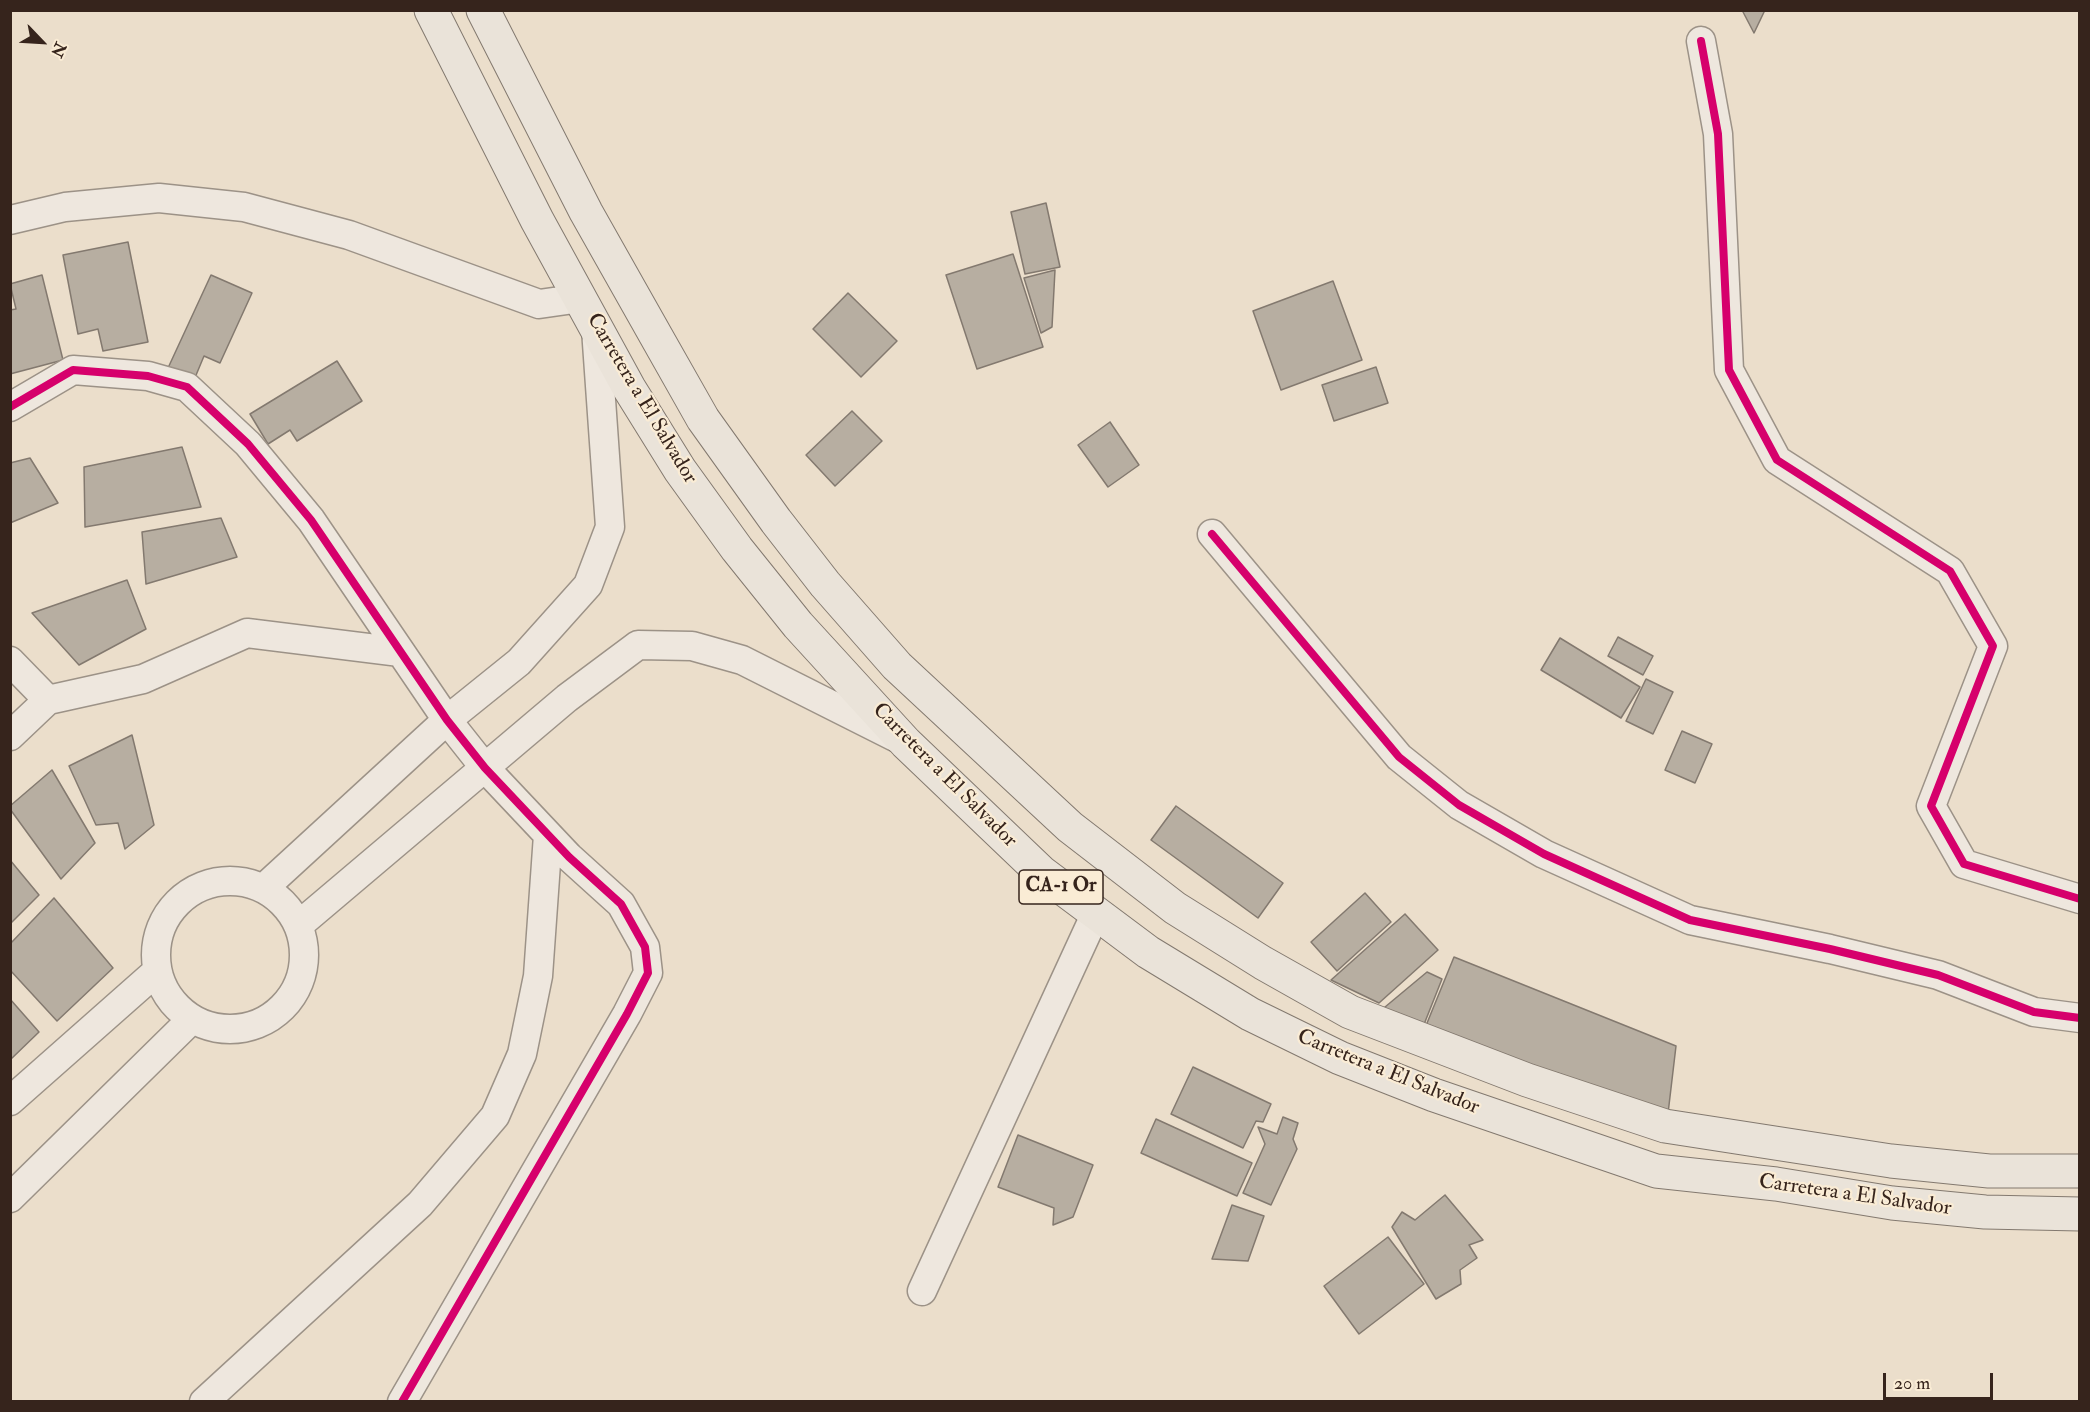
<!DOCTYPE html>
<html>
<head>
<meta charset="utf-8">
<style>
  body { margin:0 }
  #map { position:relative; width:2090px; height:1412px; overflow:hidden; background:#ebdecb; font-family:"IM FELL Double Pica",serif }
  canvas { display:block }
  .frame { position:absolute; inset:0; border:12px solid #36241c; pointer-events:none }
  .north { position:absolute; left:12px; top:12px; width:60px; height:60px; -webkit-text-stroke:4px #faecd5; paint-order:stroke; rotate:115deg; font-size:16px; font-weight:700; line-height:24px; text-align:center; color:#36241c }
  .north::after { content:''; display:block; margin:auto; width:21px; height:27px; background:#36241c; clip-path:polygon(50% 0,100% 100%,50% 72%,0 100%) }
  .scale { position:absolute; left:1883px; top:1373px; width:110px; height:27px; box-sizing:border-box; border:3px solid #36241c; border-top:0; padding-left:8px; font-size:18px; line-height:21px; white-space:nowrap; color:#36241c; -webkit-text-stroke:4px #faecd5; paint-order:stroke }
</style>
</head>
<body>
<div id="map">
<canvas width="2090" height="1412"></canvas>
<div class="frame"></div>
<div class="north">N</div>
<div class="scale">20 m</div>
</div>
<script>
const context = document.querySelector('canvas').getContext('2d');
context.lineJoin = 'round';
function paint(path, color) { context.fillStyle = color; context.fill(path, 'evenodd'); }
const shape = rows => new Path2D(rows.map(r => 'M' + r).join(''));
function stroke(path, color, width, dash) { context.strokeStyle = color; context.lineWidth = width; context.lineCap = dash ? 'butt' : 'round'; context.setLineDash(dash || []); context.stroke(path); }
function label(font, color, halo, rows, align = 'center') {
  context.font = font + ' "IM FELL Double Pica",serif'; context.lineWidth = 4.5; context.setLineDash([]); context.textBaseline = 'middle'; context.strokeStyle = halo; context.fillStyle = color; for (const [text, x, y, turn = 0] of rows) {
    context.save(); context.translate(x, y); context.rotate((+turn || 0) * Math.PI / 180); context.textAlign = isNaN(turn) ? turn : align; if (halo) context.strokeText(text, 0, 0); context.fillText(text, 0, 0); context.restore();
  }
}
const building = shape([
  [1742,10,1765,10,1754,33,1742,10],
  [1046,203,1060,267,1025,274,1011,212,1046,203],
  [128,242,148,342,103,351,98,329,78,334,63,255,128,242],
  [1013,254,1043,347,977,369,946,275,1013,254],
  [1055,270,1052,327,1041,333,1024,278,1055,270],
  [42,275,63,360,10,374,10,310,16,309,10,284,42,275],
  [211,275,252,293,220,363,204,356,194,380,168,368,211,275],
  [1333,281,1362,360,1281,390,1253,311,1333,281],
  [848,293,897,341,861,377,813,329,848,293],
  [337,361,362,401,297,441,290,430,268,444,250,414,337,361],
  [1376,367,1388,403,1334,421,1322,385,1376,367],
  [852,411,882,441,835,486,806,455,852,411],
  [1110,422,1139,465,1108,487,1078,445,1110,422],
  [182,447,201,507,85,527,84,467,182,447],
  [30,458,58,503,10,523,10,463,30,458],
  [221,518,237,557,146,584,142,532,221,518],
  [127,580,146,629,79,665,32,613,127,580],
  [1618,637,1653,656,1643,675,1608,656,1618,637],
  [1560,638,1640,687,1621,718,1541,670,1560,638],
  [1646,679,1673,692,1653,734,1626,721,1646,679],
  [1682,731,1712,744,1695,783,1665,770,1682,731],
  [132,735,154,825,125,849,118,823,96,825,69,766,132,735],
  [52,770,95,843,61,879,10,809,10,806,52,770],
  [1176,806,1283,883,1258,918,1151,840,1176,806],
  [10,860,39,895,10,924,10,860],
  [1365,893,1391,922,1337,971,1311,942,1365,893],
  [54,898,113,968,57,1021,10,970,10,944,54,898],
  [1405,914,1438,950,1379,1003,1331,980,1405,914],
  [1454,957,1676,1046,1667,1122,1425,1028,1454,957],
  [1427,972,1442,979,1419,1037,1373,1017,1427,972],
  [10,999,39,1032,10,1060,10,999],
  [1193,1067,1271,1104,1263,1122,1256,1121,1243,1148,1171,1114,1193,1067],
  [1283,1117,1298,1123,1293,1139,1297,1149,1271,1205,1243,1193,1265,1144,1258,1127,1277,1134,1283,1117],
  [1156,1119,1252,1163,1237,1196,1141,1153,1156,1119],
  [1018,1135,1093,1165,1073,1217,1053,1225,1054,1208,998,1187,1018,1135],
  [1445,1195,1483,1240,1469,1245,1477,1258,1460,1270,1461,1284,1436,1299,1392,1227,1402,1212,1415,1220,1445,1195],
  [1232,1205,1264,1216,1248,1261,1212,1259,1232,1205],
  [1388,1237,1424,1284,1359,1334,1324,1286,1388,1237]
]);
paint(building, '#b7aea1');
stroke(building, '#83796f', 1.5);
const minor = shape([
  [1701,41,1718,134,1729,370,1777,460,1950,571,1993,646,1931,806,1964,864,2080,899],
  [10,220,65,207,159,198,244,207,349,235,539,304,581,298],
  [10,407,73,370,148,376,187,387,248,444,311,520,447,720,485,768,569,857,621,904,645,947,648,973,627,1014,402,1402],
  [1212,534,1399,757,1459,805,1544,854,1690,920,1830,949,1938,975,2034,1012,2080,1018],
  [10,661,48,700],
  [10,736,48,700,143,679,247,633,400,652],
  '156 955a74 74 0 1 1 148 0a74 74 0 1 1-148 0Z',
  [265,887,447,720,519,662,588,585,610,527,596,329],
  [300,924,567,698,638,645,692,646,742,660,897,738],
  [10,1101,156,972],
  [10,1198,191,1020],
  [922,1291,1096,913],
  [204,1402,420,1204,495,1116,522,1054,538,976,548,835]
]);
const trunk = shape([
  [431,10,537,220,629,388,680,470,737,549,798,625,906,743,1041,872,1148,952,1250,1014,1340,1058,1434,1095,1656,1171,1776,1184,1892,1203,1985,1212,2080,1214],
  [483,10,586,212,656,336,703,419,776,521,825,584,897,666,1070,827,1175,908,1263,963,1350,1012,1527,1080,1665,1126,1891,1161,1989,1171,2080,1171]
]);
stroke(minor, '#9c9287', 31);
stroke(trunk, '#83796f', 35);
stroke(minor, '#eee7de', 28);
stroke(trunk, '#eae3d9', 33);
stroke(shape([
  [1701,41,1718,134,1729,370,1777,460,1950,571,1993,646,1931,806,1964,864,2080,899],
  [10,407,73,370,148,376,187,387,248,444,311,520,447,720,485,768,569,857,621,904,645,947,648,973,627,1014,402,1402],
  [1212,534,1399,757,1459,805,1544,854,1690,920,1830,949,1938,975,2034,1012,2080,1018]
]), '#d6006c', 8);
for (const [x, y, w] of [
  [1061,887,84]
]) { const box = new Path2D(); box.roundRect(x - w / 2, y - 17, w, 34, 4.5); context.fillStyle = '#faecd5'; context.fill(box); stroke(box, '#36241c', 1.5); }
label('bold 20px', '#36241c', null, [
  ["CA-1 Or",1061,887]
]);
label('21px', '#36241c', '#faecd5', [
  ["Carretera a El Salvador",641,399,59],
  ["Carretera a El Salvador",944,776,45],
  ["Carretera a El Salvador",1388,1073,22],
  ["Carretera a El Salvador",1855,1196,8]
]);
</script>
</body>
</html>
